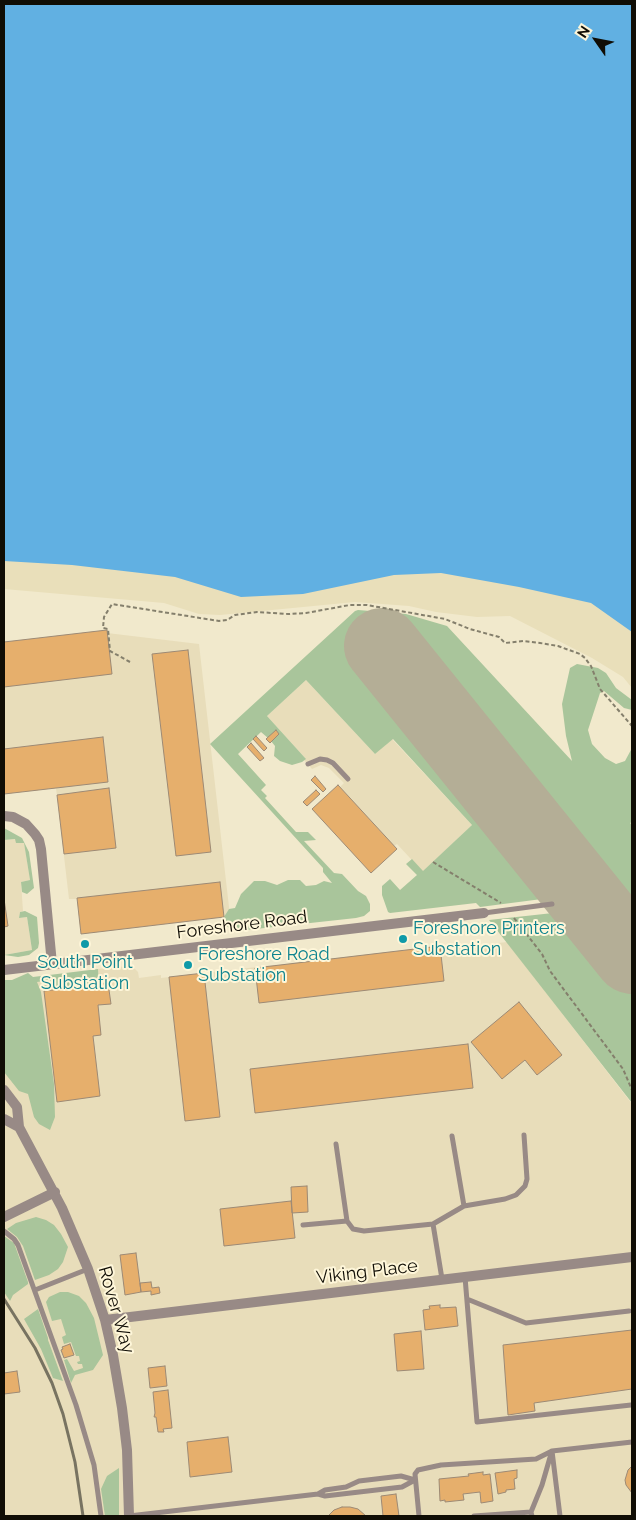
<!DOCTYPE html>
<html>
<head>
<meta charset="utf-8">
<style>
  body { margin:0 }
  #map { position:relative; width:636px; height:1520px; overflow:hidden; background:#f1e9cc; font-family:Raleway,sans-serif }
  canvas { display:block }
  .frame { position:absolute; inset:0; border:5px solid #100d05; pointer-events:none }
  .north { position:absolute; left:571px; top:15px; width:50px; height:50px; -webkit-text-stroke:4px #fef6d9; paint-order:stroke; rotate:303deg; font-size:14px; font-weight:700; line-height:20px; text-align:center; color:#100d05 }
  .north::after { content:''; display:block; margin:auto; width:18px; height:22px; background:#100d05; clip-path:polygon(50% 0,100% 100%,50% 72%,0 100%) }
</style>
</head>
<body>
<div id="map">
<canvas width="636" height="1520"></canvas>
<div class="frame"></div>
<div class="north">N</div>
</div>
<script>
const context = document.querySelector('canvas').getContext('2d');
context.lineJoin = 'round';
function paint(path, color) { context.fillStyle = color; context.fill(path, 'evenodd'); }
const shape = rows => new Path2D(rows.map(r => 'M' + r).join(''));
function stroke(path, color, width, dash) { context.strokeStyle = color; context.lineWidth = width; context.lineCap = dash ? 'butt' : 'round'; context.setLineDash(dash || []); context.stroke(path); }
function label(font, color, halo, rows, align = 'center') {
  context.font = font + ' Raleway,sans-serif'; context.lineWidth = 4; context.setLineDash([]); context.textBaseline = 'middle'; context.strokeStyle = halo; context.fillStyle = color; for (const [text, x, y, turn = 0] of rows) {
    context.save(); context.translate(x, y); context.rotate((+turn || 0) * Math.PI / 180); context.textAlign = isNaN(turn) ? turn : align; if (halo) context.strokeText(text, 0, 0); context.fillText(text, 0, 0); context.restore();
  }
}
paint(shape([
  [107,630,107,633,199,644,230,916,81,934,77,899,69,899,56,788,4,794,4,642],
  [306,680,375,754,392,739,472,825,423,872,397,844,394,846,340,787,344,783,329,768,321,765,312,769,304,760,305,758,267,716],
  [16,839,24,842,30,880,21,882,23,911,20,912,19,918,27,917,32,950,4,955,4,840],
  [507,942,632,1104,632,1516,4,1516,4,1055,33,982,44,981,46,990,99,984,98,969,128,966,134,968,138,972,139,978,161,975,161,978,440,946,452,945,453,948]
]), '#e8ddba');
paint(shape([
  [358,610,406,614,447,626,572,761,566,736,562,704,570,668,577,664,598,668,606,673,616,688,632,700,632,710,624,708,604,691,600,693,588,730,592,744,605,758,616,764,625,761,632,748,632,822,630,823,632,825,632,1103,489,920,553,913,542,899,480,907,476,903,390,913,388,912,382,895,382,886,390,879,400,890,417,875,406,864,412,859,423,871,472,825,393,739,375,754,306,680,267,716,306,759,302,762,292,765,280,761,274,756,275,746,271,741,279,734,276,731,268,738,261,732,238,754,266,785,261,790,267,796,265,798,296,832,308,832,316,840,304,841,334,873,342,874,358,891,366,896,370,904,370,911,364,916,356,918,237,931,231,930,226,925,224,917,229,909,235,908,241,894,254,881,265,881,277,885,288,880,300,880,306,886,316,885,324,881,332,883,323,872,323,868,210,744,355,611],
  [4,828,22,838,29,852,34,888,27,894,22,892,21,882,30,880,24,843,16,843,15,839,4,840],
  [25,911,37,917,39,943,38,948,29,955,18,957,4,955,32,950,27,917,19,918,20,912],
  [98,969,99,984,45,990,44,981,37,982,41,992,54,1084,55,1117,50,1130,39,1124,34,1117,28,1094,19,1091,4,1072,4,980,12,980,28,973,33,977],
  [36,1217,46,1220,54,1225,61,1234,68,1247,63,1262,58,1269,49,1275,35,1280,23,1246,17,1237,7,1229,16,1223],
  [4,1236,14,1243,28,1282,28,1284,13,1295,10,1301,4,1292],
  [60,1292,68,1292,79,1296,86,1303,94,1318,103,1355,93,1370,75,1375,71,1383,64,1360,67,1359,74,1371,83,1368,82,1364,78,1364,77,1362,80,1361,79,1356,76,1356,71,1342,64,1344,62,1337,66,1335,61,1319,52,1321,46,1302,49,1297],
  [38,1309,48,1338,48,1340,63,1381,53,1378,41,1349,24,1319],
  [119,1468,119,1516,105,1516,101,1489,107,1476]
]), '#a9c59b');
paint(shape([
  [4,515,632,578,632,688,623,677,592,658,510,616,477,617,436,612,409,606,355,602,220,615,199,614,164,603,4,589]
]), '#e9dfba');
paint(shape([
  [4,4,632,4,632,632,591,603,519,587,441,573,394,575,303,594,241,597,175,577,72,565,4,561]
]), '#61b0e2');
stroke(shape([
  [382,646,632,956]
]), '#b4ae96', 76);
const building = shape([
  [107,630,112,674,4,687,4,642,107,630],
  [188,650,211,852,176,856,152,654,188,650],
  [276,730,279,734,270,743,266,739,276,730],
  [256,736,267,748,264,751,253,739,256,736],
  [103,737,108,782,4,794,4,749,103,737],
  [251,743,264,758,260,761,247,747,251,743],
  [315,776,326,789,323,792,311,780,315,776],
  [338,785,397,849,371,873,312,809,338,785],
  [109,788,116,848,64,854,57,795,109,788],
  [316,790,320,794,307,806,303,802,316,790],
  [220,882,224,917,81,934,77,898,220,882],
  [4,899,8,926,4,927,4,899],
  [440,946,444,981,259,1003,255,968,440,946],
  [204,973,220,1117,185,1121,169,977,204,973],
  [108,983,111,1004,98,1005,101,1035,93,1036,100,1096,57,1102,44,991,108,983],
  [519,1002,562,1055,537,1075,525,1060,502,1079,471,1042,519,1002],
  [468,1044,473,1088,255,1113,250,1069,468,1044],
  [307,1186,308,1212,292,1213,291,1187,307,1186],
  [291,1201,295,1238,224,1246,220,1209,291,1201],
  [136,1253,141,1292,125,1295,120,1255,136,1253],
  [151,1282,152,1288,159,1287,160,1293,151,1295,151,1291,141,1292,140,1283,151,1282],
  [440,1305,440,1308,456,1307,458,1326,425,1330,423,1310,430,1309,429,1306,440,1305],
  [632,1330,632,1389,534,1403,535,1411,508,1415,503,1345,632,1330],
  [421,1331,424,1369,397,1371,394,1334,421,1331],
  [70,1344,74,1355,64,1358,61,1350,63,1349,62,1347,70,1344],
  [165,1366,167,1386,150,1388,148,1368,165,1366],
  [17,1371,20,1392,4,1394,4,1373,17,1371],
  [168,1390,172,1428,163,1429,164,1432,158,1432,156,1417,154,1417,155,1413,153,1392,168,1390],
  [228,1437,232,1472,190,1477,187,1442,228,1437],
  [632,1466,632,1493,626,1485,625,1480,628,1470,632,1466],
  [517,1470,517,1478,514,1479,515,1489,506,1490,506,1492,498,1494,495,1473,517,1470],
  [483,1472,483,1475,490,1474,493,1501,481,1503,480,1492,463,1494,464,1500,445,1502,445,1500,440,1501,439,1479,469,1476,468,1474,483,1472],
  [396,1494,399,1516,383,1516,381,1496,396,1494],
  [342,1507,350,1507,358,1509,366,1516,328,1516,334,1510,342,1507]
]);
paint(building, '#e6af6c');
stroke(building, '#9d8a75', 1);
stroke(shape([
  [130,662,110,651,108,629,103,628,104,617,112,604,219,621,227,620,235,615,257,612,288,614,306,613,350,605,367,605,445,619,470,629,499,637,505,643,523,641,540,643,558,646,580,654,585,658,591,666,600,689,632,726],
  [433,862,501,903],
  [514,918,542,954,550,971,623,1069,632,1090]
]), '#847f6c', 2, [4, 2.5]);
stroke(shape([
  [308,764,320,759,327,760,333,763,348,779],
  [484,913,552,904],
  [452,1136,464,1206],
  [336,1144,347,1221,353,1229,364,1231,433,1224,442,1279],
  [433,1224,464,1206,505,1199,516,1195,525,1186,527,1179,524,1135],
  [303,1225,347,1221],
  [4,1231,14,1239,18,1245,76,1405,94,1465,101,1516],
  [465,1277,477,1422,631,1405],
  [35,1290,88,1269],
  [467,1299,526,1323,629,1311],
  [552,1451,560,1516],
  [318,1494,325,1490,346,1487,359,1481,401,1476,415,1480],
  [531,1512,542,1485,551,1454],
  [129,1516,318,1494,325,1496,402,1487,415,1480],
  [419,1516,415,1474,418,1470,441,1465,536,1459,552,1451,632,1442],
  [474,1516,531,1512,532,1516]
]), '#988a86', 5);
stroke(shape([
  [4,816,13,817,26,824,35,834,39,840,41,849,52,964],
  [4,970,484,913],
  [4,1090,17,1107,19,1127,62,1208,88,1269,105,1320,113,1355,122,1408,127,1450,129,1516],
  [4,1119,19,1127],
  [4,1217,55,1192],
  [105,1320,632,1257]
]), '#988a86', 10);
stroke(shape([
  [4,1299,35,1348,52,1383,63,1414,75,1462,83,1516]
]), '#787361', 3);
for (const [x, y, r, color] of [
  [403,939,5,"#0f9aa8"],
  [85,944,5,"#0f9aa8"],
  [188,965,5,"#0f9aa8"]
]) { const dot = new Path2D(); dot.arc(x, y, r, 0, 2 * Math.PI); context.fillStyle = color; context.fill(dot); stroke(dot, '#fef6d9', 2); }
label('18px', '#100d05', '#fef6d9', [
  ["Foreshore Road",242,925,-7],
  ["Viking Place",367,1272,-7],
  ["Rover Way",116,1310,74]
]);
label('18px', '#0d838f', '#fef6d9', [
  ["Foreshore Printers",413,929],
  ["Substation",413,950],
  ["Foreshore Road",198,955],
  ["Substation",198,976],
  ["South Point",85,963,"center"],
  ["Substation",85,984,"center"]
], 'left');
</script>
</body>
</html>
